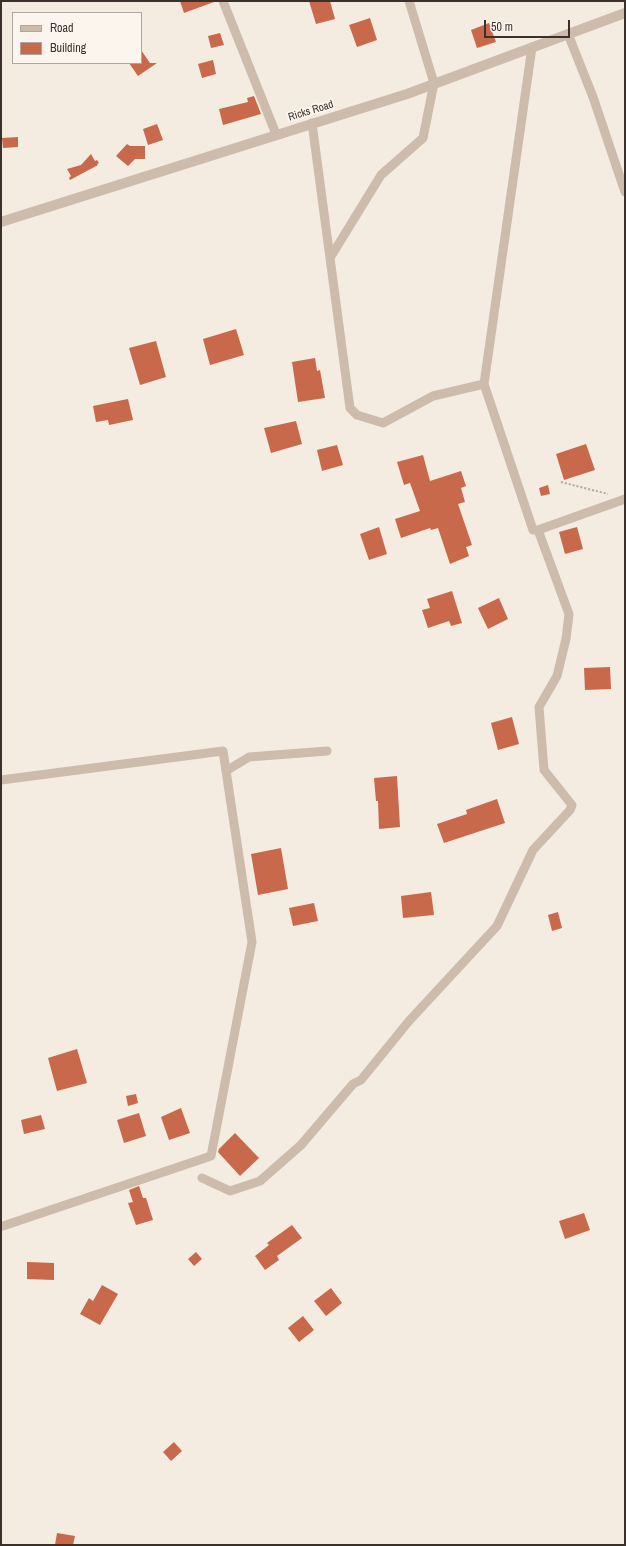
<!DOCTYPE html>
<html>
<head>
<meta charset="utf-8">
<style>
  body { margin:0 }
  #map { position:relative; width:626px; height:1546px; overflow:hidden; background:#f4ebe1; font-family:"Archivo Narrow",sans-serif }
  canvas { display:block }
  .frame { position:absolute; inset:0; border:2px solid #3b302b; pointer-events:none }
  .legend { position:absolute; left:12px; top:12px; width:130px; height:52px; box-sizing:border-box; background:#fbf5ee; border:1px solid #aea6a0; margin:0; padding:5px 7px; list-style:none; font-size:12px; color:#3b302b }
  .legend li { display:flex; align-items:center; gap:8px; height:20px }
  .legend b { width:20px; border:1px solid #aea6a0 }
  .scale { position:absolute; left:484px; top:20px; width:86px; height:18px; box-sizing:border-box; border:2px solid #3b302b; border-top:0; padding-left:5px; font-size:12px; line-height:14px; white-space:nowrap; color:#3b302b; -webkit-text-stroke:3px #fbf5ee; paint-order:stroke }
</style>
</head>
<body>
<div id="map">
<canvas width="626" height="1546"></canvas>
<div class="frame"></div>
<ul class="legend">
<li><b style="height:5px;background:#cdbbac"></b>Road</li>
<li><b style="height:11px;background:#c8694b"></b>Building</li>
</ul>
<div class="scale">50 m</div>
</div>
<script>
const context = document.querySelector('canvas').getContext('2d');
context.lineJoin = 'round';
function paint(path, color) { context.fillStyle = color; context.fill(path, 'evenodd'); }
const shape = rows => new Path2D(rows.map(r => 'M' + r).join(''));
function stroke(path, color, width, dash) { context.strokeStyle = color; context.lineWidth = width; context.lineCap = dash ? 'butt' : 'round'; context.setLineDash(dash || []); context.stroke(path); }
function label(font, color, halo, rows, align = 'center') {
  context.font = font + ' "Archivo Narrow",sans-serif'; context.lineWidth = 4; context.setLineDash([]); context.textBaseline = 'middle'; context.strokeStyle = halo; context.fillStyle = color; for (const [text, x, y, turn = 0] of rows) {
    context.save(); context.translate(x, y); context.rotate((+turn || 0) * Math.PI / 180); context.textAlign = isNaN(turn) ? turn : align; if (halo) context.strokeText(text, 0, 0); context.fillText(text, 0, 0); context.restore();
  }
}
paint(shape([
  [180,1,214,1,214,2,184,13],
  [309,1,330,1,335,19,316,24],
  [370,18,377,40,357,47,349,25],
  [489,23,496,42,477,48,471,30],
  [220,33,224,45,211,48,208,36],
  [141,50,150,63,157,63,138,76,129,63,141,63],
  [213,60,216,74,202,78,198,64],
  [254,96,261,114,223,125,219,109,248,102,247,98],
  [157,124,163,140,148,145,143,129],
  [18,137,18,147,3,148,2,138],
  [127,144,130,146,145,146,145,159,135,159,128,166,116,156],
  [91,154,95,161,97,160,99,163,97,164,98,165,70,180,69,178,71,176,67,169,81,165],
  [236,329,244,355,210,365,203,339],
  [156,341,166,377,140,385,129,348],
  [315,358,317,371,320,370,325,398,298,402,292,362],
  [128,399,133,420,109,425,108,420,96,422,93,406],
  [296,421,302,444,271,453,264,428],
  [586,444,595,470,564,480,556,454],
  [337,445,343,465,322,471,317,450],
  [423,455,430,481,461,471,466,486,461,488,465,502,458,504,472,545,466,547,469,556,450,564,438,528,431,530,430,528,401,538,395,519,420,511,410,483,404,485,397,462],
  [548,485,550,494,541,496,539,488],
  [379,527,387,554,369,560,360,534],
  [577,527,583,549,565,554,559,532],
  [452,591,462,623,451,626,449,621,428,628,422,610,430,608,427,599],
  [499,598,508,619,488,629,478,608],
  [610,667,611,689,585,690,584,668],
  [512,717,519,744,498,750,491,723],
  [397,776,400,827,379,829,378,801,376,801,374,778],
  [497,799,505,823,444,843,437,824,467,814,466,810],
  [281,848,288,889,258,895,251,854],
  [431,892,434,915,403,918,401,896],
  [314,903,318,921,293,926,289,908],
  [558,912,562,928,552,931,548,915],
  [77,1049,87,1083,57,1091,48,1058],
  [136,1094,138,1103,128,1106,126,1096],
  [181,1108,190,1133,169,1140,161,1117],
  [139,1113,146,1136,124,1143,117,1120],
  [41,1115,45,1129,24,1134,21,1120],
  [235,1133,259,1158,240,1176,218,1152,219,1149],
  [139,1186,143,1198,146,1198,153,1220,136,1225,128,1203,133,1202,129,1190],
  [584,1213,590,1230,565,1239,559,1221],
  [292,1225,302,1238,277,1256,279,1260,265,1270,255,1256,269,1245,267,1243],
  [196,1252,202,1259,194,1266,188,1259],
  [27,1262,54,1263,54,1280,27,1279],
  [102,1285,118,1294,100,1325,80,1314,89,1298,93,1301],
  [331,1288,342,1303,326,1316,314,1301],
  [303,1316,314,1330,299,1342,288,1328],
  [174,1442,182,1451,171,1461,163,1452],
  [57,1533,75,1536,73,1545,55,1545]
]), '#c8694b');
stroke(shape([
  [561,482,608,494]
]), '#b9a596', 2, [2, 2]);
stroke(shape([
  [223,1,276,134],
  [568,34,593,97,625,192],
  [532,47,484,384,533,530,538,530,625,499],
  [312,123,350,408,357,415,383,423,433,396,484,384],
  [330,258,381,175,423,138,434,83,409,1],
  [226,771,249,757,327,751],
  [1,780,223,751,252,942,211,1156,3,1226],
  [202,1178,230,1191,260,1181,301,1145,353,1084,361,1080,409,1021,497,926,533,850,570,810,572,805,544,770,539,707,557,676,566,639,569,614,538,530]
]), '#cdbbac', 9);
stroke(shape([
  [1,222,407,94,625,13]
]), '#cdbbac', 10);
label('11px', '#3b302b', '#fbf5ee', [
  ["Ricks Road",311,111,-17]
]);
</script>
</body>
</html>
